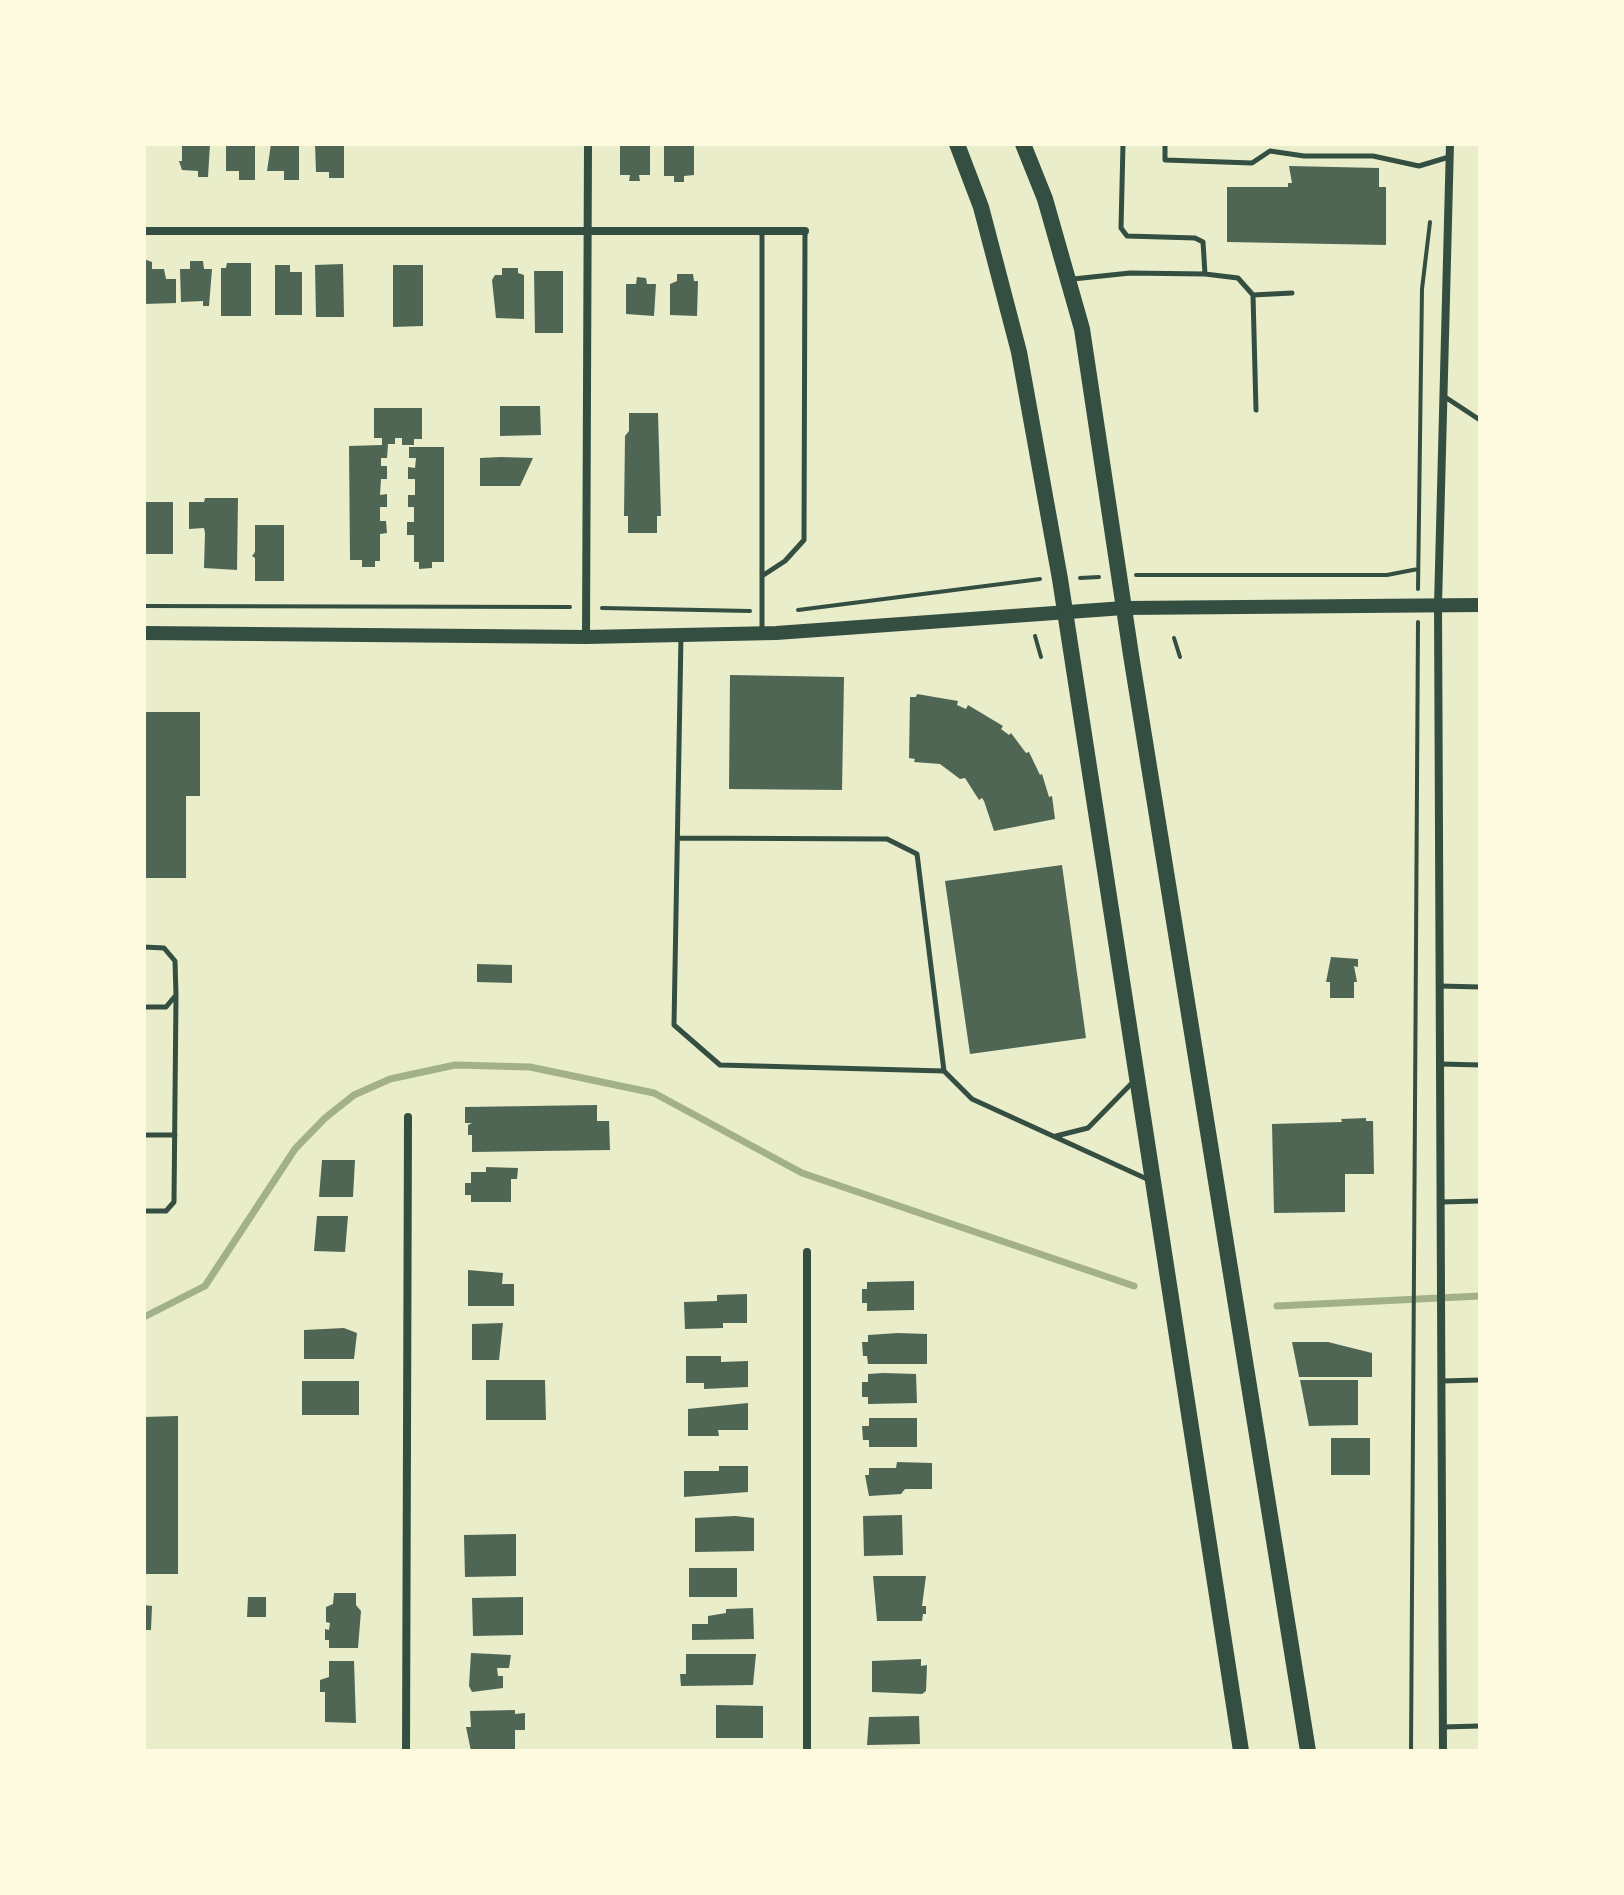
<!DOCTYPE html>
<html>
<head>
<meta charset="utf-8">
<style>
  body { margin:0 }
  #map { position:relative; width:1624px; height:1895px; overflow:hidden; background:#e9edc9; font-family:"Open Sans",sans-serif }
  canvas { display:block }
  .frame { position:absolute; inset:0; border:146px solid #fefae0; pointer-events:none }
</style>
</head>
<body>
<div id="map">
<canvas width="1624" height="1895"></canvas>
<div class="frame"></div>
</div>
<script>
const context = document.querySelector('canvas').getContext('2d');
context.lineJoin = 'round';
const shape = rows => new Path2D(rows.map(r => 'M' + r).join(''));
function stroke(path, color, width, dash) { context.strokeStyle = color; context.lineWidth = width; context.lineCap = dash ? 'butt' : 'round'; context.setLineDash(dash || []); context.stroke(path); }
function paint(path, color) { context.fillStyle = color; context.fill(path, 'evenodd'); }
stroke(shape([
  [1277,1306,1480,1296],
  [144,1317,205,1286,295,1149,325,1118,354,1095,390,1079,455,1065,530,1067,654,1093,802,1173,1134,1286]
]), '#a3b18a', 7);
paint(shape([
  [182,144,210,144,208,177,198,177,198,171,182,170,179,161,182,161],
  [226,144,255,144,255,180,239,180,239,171,226,171],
  [271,144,299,144,299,180,284,180,284,171,267,171],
  [315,144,344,144,344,178,329,178,329,172,316,172],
  [650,144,650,175,639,175,640,181,629,181,630,175,620,175,620,145],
  [664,144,694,144,694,175,684,176,684,182,674,182,674,176,664,176],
  [1289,166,1379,168,1379,187,1386,187,1386,245,1227,242,1227,187,1288,187,1288,183,1292,183],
  [144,259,152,262,152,269,164,269,166,279,176,279,176,303,144,304],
  [190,261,203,261,204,269,212,269,209,306,203,306,203,301,181,302,180,269,190,269],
  [227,263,251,263,251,316,221,316,221,268,226,268],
  [343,264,344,317,316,317,315,265],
  [275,265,290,265,290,272,302,272,302,315,275,315],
  [393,265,423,265,423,326,393,327],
  [502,268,518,268,518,273,524,275,524,319,496,318,492,280,495,275,502,275],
  [534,271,563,271,563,333,535,333],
  [677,274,693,274,694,281,698,281,697,316,670,315,670,284,677,281],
  [637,277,646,278,647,284,656,284,654,316,626,314,626,284,636,284],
  [500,406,540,406,541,435,500,436],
  [374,408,422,408,422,439,414,439,414,445,402,445,402,438,395,438,395,444,388,444,387,458,381,458,381,466,387,466,387,479,381,479,380,495,387,494,387,507,380,507,380,521,386,521,387,533,380,534,380,561,375,561,375,567,362,567,362,560,350,560,349,446,382,445,382,438,374,438],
  [629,413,658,413,661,516,657,516,657,533,628,533,628,516,624,516,625,436,629,431],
  [409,447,444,447,444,562,432,562,432,568,419,569,419,562,414,562,414,535,407,535,407,522,414,522,414,507,408,507,408,495,415,495,415,479,408,479,408,467,415,468,416,458,409,458],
  [501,457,533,458,520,486,480,486,480,458],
  [205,498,238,498,237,570,204,568,205,533,204,528,189,529,189,502,204,502],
  [144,502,173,502,173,554,144,554],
  [255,525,284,525,284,581,255,581,255,558,252,556,255,552],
  [730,675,844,677,842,790,729,789],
  [917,694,958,701,957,705,966,709,968,705,1003,726,1001,729,1009,735,1011,733,1026,753,1029,752,1040,775,1042,774,1049,797,1052,796,1055,819,994,831,984,801,982,798,979,800,965,778,960,779,940,764,914,762,915,759,909,758,910,697,916,697],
  [145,712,200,712,200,796,186,796,186,878,144,878],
  [1062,865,1086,1038,970,1054,945,881],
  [1331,957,1358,959,1358,967,1354,966,1357,982,1354,982,1354,998,1330,998,1330,982,1326,982],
  [477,964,512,965,512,983,477,982],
  [597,1105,597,1121,609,1121,610,1150,472,1152,472,1135,468,1135,468,1125,472,1123,465,1123,465,1107],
  [1366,1118,1366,1121,1373,1121,1374,1174,1345,1174,1345,1212,1274,1213,1272,1124,1342,1122,1341,1119],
  [322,1160,355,1160,353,1197,319,1197],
  [486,1167,518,1168,517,1179,511,1179,511,1202,471,1202,471,1195,465,1195,465,1183,471,1183,471,1172,486,1172],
  [317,1216,348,1216,345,1252,314,1251],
  [468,1270,503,1273,502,1284,514,1284,514,1306,468,1306],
  [914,1281,914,1310,867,1311,867,1303,862,1303,862,1289,867,1289,867,1282],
  [747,1294,747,1323,723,1323,723,1328,685,1329,684,1302,717,1301,717,1295],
  [503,1323,499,1360,472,1360,472,1324],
  [344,1328,357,1333,354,1359,304,1359,304,1330],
  [898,1333,927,1334,927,1364,868,1364,867,1356,863,1356,862,1342,868,1342,868,1335],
  [1292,1342,1328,1342,1372,1353,1372,1377,1299,1377],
  [686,1356,721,1356,721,1362,748,1361,748,1387,704,1389,704,1383,686,1383],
  [883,1373,916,1374,917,1403,868,1404,868,1397,862,1397,862,1382,868,1382,868,1374],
  [486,1380,545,1380,546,1420,486,1420],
  [1300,1380,1358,1380,1358,1425,1309,1426],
  [302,1381,359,1381,359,1415,302,1415],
  [748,1403,748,1430,718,1430,719,1436,688,1436,688,1409],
  [178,1416,178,1574,144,1574,144,1417],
  [869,1418,917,1418,917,1447,869,1447,869,1440,863,1440,862,1426,869,1426],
  [1331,1438,1370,1438,1370,1475,1331,1475],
  [897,1462,932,1463,932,1489,905,1489,901,1494,869,1496,865,1475,869,1475,869,1468,896,1468],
  [719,1466,748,1466,748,1492,684,1497,684,1471,719,1471],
  [902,1515,903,1555,864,1556,863,1516],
  [735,1516,754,1518,754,1551,695,1552,695,1518],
  [516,1534,516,1576,465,1577,464,1535],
  [689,1568,737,1568,737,1597,689,1597],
  [873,1576,926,1576,922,1606,926,1606,926,1614,923,1614,922,1621,877,1621],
  [334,1593,356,1593,356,1605,361,1611,358,1648,329,1648,329,1640,325,1640,325,1629,329,1630,330,1623,326,1622,326,1607,333,1604],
  [248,1597,266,1597,266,1617,247,1617],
  [523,1597,523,1635,473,1636,472,1598],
  [144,1605,152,1606,151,1630,144,1630],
  [753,1608,754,1639,692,1640,692,1624,708,1624,708,1616,726,1613,726,1609],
  [471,1653,511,1655,509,1668,497,1668,498,1676,503,1676,503,1688,472,1692,469,1686],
  [686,1654,756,1654,753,1685,681,1686,680,1674,686,1674],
  [921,1659,921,1666,927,1665,926,1691,922,1694,872,1692,872,1661],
  [329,1661,354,1661,356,1723,325,1722,325,1692,320,1692,320,1680,329,1677],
  [716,1705,763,1706,763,1738,716,1738],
  [515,1710,515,1714,525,1713,525,1730,515,1730,515,1749,471,1751,466,1727,471,1727,470,1711],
  [919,1716,920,1744,867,1745,869,1717]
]), '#4f6655');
stroke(shape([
  [1136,575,1387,575,1418,569],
  [1080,578,1099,577],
  [1418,589,1422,289,1430,222],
  [144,606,570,607],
  [602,608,750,611],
  [798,610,1040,579],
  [1035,636,1041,657],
  [1174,638,1180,657],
  [1411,1751,1418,622]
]), '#344e41', 4);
stroke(shape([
  [1165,144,1165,160,1252,163,1270,151,1304,156,1373,156,1419,166,1449,157],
  [1205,274,1238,278,1253,295,1256,410],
  [1073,279,1130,273,1205,274,1203,242,1195,238,1127,236,1121,228,1123,144],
  [1253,295,1292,293],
  [1445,397,1480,420],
  [762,576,785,561,804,540,805,231],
  [762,632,762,232],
  [681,636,674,1025,720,1065,944,1071,972,1099,1147,1179],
  [678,838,887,839,917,854,944,1071],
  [144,947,164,948,175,961,176,995,166,1007,144,1007],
  [1440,986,1480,987],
  [1441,1064,1480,1065],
  [144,1135,175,1135],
  [1056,1136,1088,1128,1133,1082],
  [1441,1202,1480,1201],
  [144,1211,166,1211,174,1202,176,995],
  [1442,1381,1480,1380],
  [1443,1727,1480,1726]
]), '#344e41', 5);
stroke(shape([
  [144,231,805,231],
  [586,637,588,144],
  [406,1751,408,1117],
  [807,1751,807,1252],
  [1443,1751,1438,605,1450,144]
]), '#344e41', 8);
stroke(shape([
  [144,633,586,637,776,633,1124,608,1480,605]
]), '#344e41', 14);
stroke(shape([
  [957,144,981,207,1019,352,1060,579,1241,1751],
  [1023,144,1045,199,1082,329,1131,655,1308,1751]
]), '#344e41', 16);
</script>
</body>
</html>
